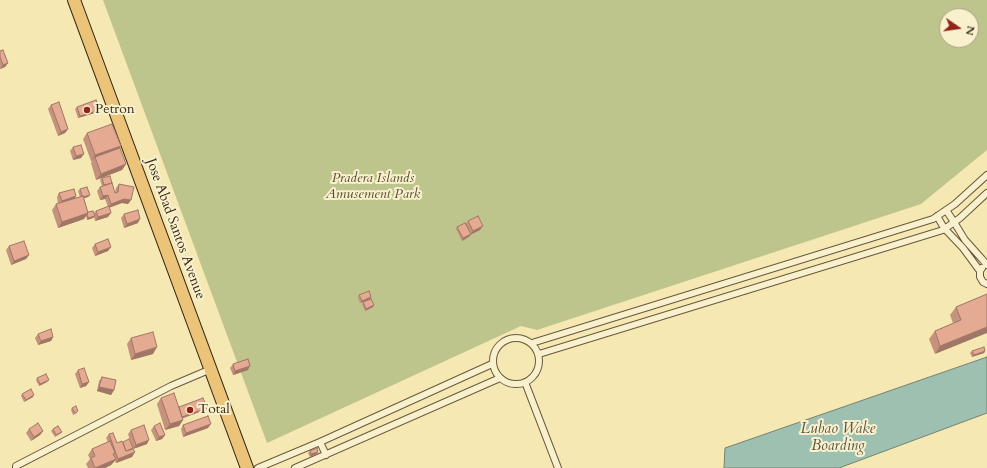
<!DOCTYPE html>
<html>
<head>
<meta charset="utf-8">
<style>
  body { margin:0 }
  #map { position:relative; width:987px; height:468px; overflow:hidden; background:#f6e8b3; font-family:Cardo,serif }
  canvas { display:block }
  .north { position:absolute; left:939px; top:8px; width:40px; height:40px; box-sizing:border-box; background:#f9f0ce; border:1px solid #aca083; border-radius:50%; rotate:103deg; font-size:11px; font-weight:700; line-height:16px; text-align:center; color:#382813 }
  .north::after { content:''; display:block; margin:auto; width:14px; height:18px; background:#8f2418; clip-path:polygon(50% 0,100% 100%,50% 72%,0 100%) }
</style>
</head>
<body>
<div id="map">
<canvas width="987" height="468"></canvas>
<div class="north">N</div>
</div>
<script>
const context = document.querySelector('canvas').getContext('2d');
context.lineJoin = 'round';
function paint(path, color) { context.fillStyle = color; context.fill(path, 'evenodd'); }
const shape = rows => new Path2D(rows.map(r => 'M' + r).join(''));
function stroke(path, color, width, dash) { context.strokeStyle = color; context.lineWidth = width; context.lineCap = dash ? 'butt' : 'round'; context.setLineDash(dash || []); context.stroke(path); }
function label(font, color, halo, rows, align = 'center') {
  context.font = font + ' Cardo,serif'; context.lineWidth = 4; context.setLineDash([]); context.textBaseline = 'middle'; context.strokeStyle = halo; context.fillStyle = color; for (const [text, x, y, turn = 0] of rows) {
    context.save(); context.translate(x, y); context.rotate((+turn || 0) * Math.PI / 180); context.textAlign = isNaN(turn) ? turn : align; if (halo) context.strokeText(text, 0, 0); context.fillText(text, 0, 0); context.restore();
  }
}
paint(shape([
  [103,0,987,0,987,150,921,204,537,330,521,326,267,443],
  [947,16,971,16,971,40,947,40]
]), '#bdc58c');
const water = shape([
  [987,357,987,413,839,468,724,468,725,448,987,357]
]);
paint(water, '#9dc0b0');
stroke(water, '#758371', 1);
const street = shape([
  [946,210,954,222,965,240,982,259,987,265],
  [937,216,944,228,963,248,980,271],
  [982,268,980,271,980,277,983,282,987,284],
  '493 361a23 23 0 1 1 46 0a23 23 0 1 1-46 0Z',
  [532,343,933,219,955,204,987,175],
  [539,354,943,230,960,218,987,193],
  [525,382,558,468],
  [320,442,326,455],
  [16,468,16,466,171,386,211,369],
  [258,468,320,442,492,364],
  [295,468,500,378]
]);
const highway = shape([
  [74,0,247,468]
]);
stroke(street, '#68583b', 8);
stroke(highway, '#382813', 14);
stroke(street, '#f9f0ce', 6);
stroke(highway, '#ebc47a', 12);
paint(shape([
  [0,51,8,63,5,67,0,69],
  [51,105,68,129,65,133,58,136,48,109],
  [77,107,98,112,78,118,75,109],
  [87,133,121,146,119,148,126,164,122,170,96,180,91,163,92,161,91,161,83,139],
  [73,147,81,158,73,160,70,151],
  [102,178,115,193,116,188,119,184,131,200,128,204,122,203,109,208,108,217,95,221,94,217,93,218,87,220,86,216,84,219,58,228,52,210,56,204,58,204,57,197,59,193,76,196,75,198,80,197,78,191,80,189,90,195,88,197,84,198,88,212,94,213,96,211,108,207,105,199,100,200,97,191,100,187,102,186,100,180],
  [124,214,138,223,124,228,121,218],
  [468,221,480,230,471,234,470,236,462,241,456,229,457,227,465,224],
  [95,244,111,247,108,251,95,256,92,248],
  [9,246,29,255,26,259,11,265,6,250],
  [987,294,935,354,929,339,935,331,953,323,950,315,956,307],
  [359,295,371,297,370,299,373,307,365,311,362,304,363,302,360,303,358,298],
  [38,334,53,337,51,341,38,345,35,338],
  [131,338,153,354,131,360,127,344],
  [972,351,985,351,984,353,972,357,970,353],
  [233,364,248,370,233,375,230,368],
  [78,370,89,382,86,386,80,388,75,374],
  [102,377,114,390,111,395,97,391,99,381],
  [37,378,47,382,39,386,36,380],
  [22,394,33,397,24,402,21,396],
  [161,398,179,407,205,410,182,418,183,420,179,426,165,430,157,404],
  [72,408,77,413,73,415,71,410],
  [183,425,208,428,183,437,181,429],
  [154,426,165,435,162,439,156,441,151,430],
  [29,429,43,431,40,435,31,441,26,433],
  [53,429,62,432,60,434,55,437,51,431],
  [131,430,147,444,133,449,128,434],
  [109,434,117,443,135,452,132,457,116,463,115,461,111,465,105,468,88,468,86,464,90,459,88,455,92,449,108,442,106,438],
  [310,451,318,452,317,454,310,457,308,453]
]), '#c5927e');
paint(shape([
  [8,63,5,67,0,69,3,65],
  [100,110,98,112,78,118,80,116],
  [68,129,65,133,58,136,61,132],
  [121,146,116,152,95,157,91,161,95,155],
  [84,154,81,158,73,160,76,156],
  [126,164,122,170,96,180,101,174],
  [90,195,88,197,81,199,82,197],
  [108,195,105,199,100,200,103,196],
  [76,196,74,201,59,205,62,201],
  [124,199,131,200,128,204,122,203,108,208,111,204],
  [88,213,84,219,58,228,62,222],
  [111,213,108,217,95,221,98,217],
  [95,216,93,218,87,220,88,218],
  [140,219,138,223,124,228,127,224],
  [483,226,480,230,470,235,473,231],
  [471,234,470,236,462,241,463,238],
  [111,247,108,251,95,256,98,252],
  [29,255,26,259,11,265,14,261],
  [371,297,370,299,360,303,362,301],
  [374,305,373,307,365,311,366,309],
  [987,327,987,333,935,354,940,346],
  [53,337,51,341,38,345,41,341],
  [157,347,153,354,131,360,135,354],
  [985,351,984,353,972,357,974,355],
  [250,366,248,370,233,375,235,371],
  [49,380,47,382,39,386,40,384],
  [89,382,86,386,80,388,82,384],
  [99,387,114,390,111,395,97,391],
  [34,395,33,397,24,402,26,400],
  [207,408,205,410,178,420,180,418],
  [183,420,179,426,165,430,170,424],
  [211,424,208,428,183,437,186,433],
  [43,431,40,435,31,441,34,437],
  [165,435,162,439,156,441,159,437],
  [149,440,147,444,133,449,136,445],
  [135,452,132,457,116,463,118,459],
  [318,452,317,454,310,457,311,454],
  [116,459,111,465,105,468,94,468]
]), '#a07766');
const building = shape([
  [3,50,8,63,3,65,0,57,0,51,3,50],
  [96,100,100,110,80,116,77,107,96,100],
  [59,102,68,129,61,132,51,105,59,102],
  [112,124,121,146,95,155,87,133,112,124],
  [81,145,84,154,76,156,73,147,81,145],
  [120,148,126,164,101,174,95,157,120,148],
  [110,176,112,183,104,185,102,178,110,176],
  [112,183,115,193,118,192,119,184,134,187,131,200,124,199,111,204,108,195,103,196,100,187,112,183],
  [87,187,90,195,83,197,83,196,82,196,80,189,87,187],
  [74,189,76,196,62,201,59,193,74,189],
  [83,196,88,213,62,222,56,204,83,196],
  [109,206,111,213,98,217,96,211,109,206],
  [138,210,140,219,127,224,124,214,138,210],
  [93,211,95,216,88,218,87,214,88,212,93,211],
  [478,216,483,226,473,231,468,221,478,216],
  [465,223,471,234,463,238,457,227,465,223],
  [108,239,111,247,98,252,95,244,108,239],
  [24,241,29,255,14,261,9,246,24,241],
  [369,291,371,297,362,301,359,295,369,291],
  [987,294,987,327,940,346,935,331,961,320,956,307,987,294],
  [371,299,374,305,366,309,363,302,371,299],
  [51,329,53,337,41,341,38,334,51,329],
  [153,332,157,347,135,354,131,338,153,332],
  [984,347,985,351,974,355,972,351,984,347],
  [248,359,250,366,235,371,233,364,248,359],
  [84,368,89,382,82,384,78,370,84,368],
  [46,374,49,380,40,384,37,378,46,374],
  [102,377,116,380,114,390,99,387,102,377],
  [31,389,34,395,26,400,22,394,31,389],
  [174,393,183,420,170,424,161,398,174,393],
  [203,398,207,408,182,417,179,407,203,398],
  [76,406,78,411,75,413,72,408,76,406],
  [208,416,211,424,186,433,183,425,208,416],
  [38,423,43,431,34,437,29,429,38,423],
  [160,423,165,435,159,437,154,426,160,423],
  [144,425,149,440,136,445,131,430,144,425],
  [58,426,62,432,56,435,53,429,58,426],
  [113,433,117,443,122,441,126,451,133,449,135,452,118,459,109,434,113,433],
  [129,439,133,448,126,451,123,442,129,439],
  [110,441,115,453,113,454,116,459,95,468,91,458,95,456,92,449,110,441],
  [317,448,318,452,311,454,310,451,317,448]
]);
paint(building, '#e5aa92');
stroke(building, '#a07766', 1);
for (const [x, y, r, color] of [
  [87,110,4,"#8f2418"],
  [190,410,4,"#8f2418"]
]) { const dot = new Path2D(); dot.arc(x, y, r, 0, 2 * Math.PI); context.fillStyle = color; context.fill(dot); stroke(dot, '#f9f0ce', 1.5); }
label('14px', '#382813', '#f9f0ce', [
  ["Petron",95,110],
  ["Total",198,410]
], 'left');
label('italic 14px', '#594f31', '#f9f0ce', [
  ["Pradera Islands",373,179],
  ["Amusement Park",373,195]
]);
label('14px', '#382813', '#f9f0ce', [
  ["Jose Abad Santos Avenue",175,229,70]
]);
label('italic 15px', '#565642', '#f9f0ce', [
  ["Lubao Wake",838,430],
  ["Boarding",838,447]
]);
</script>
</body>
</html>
